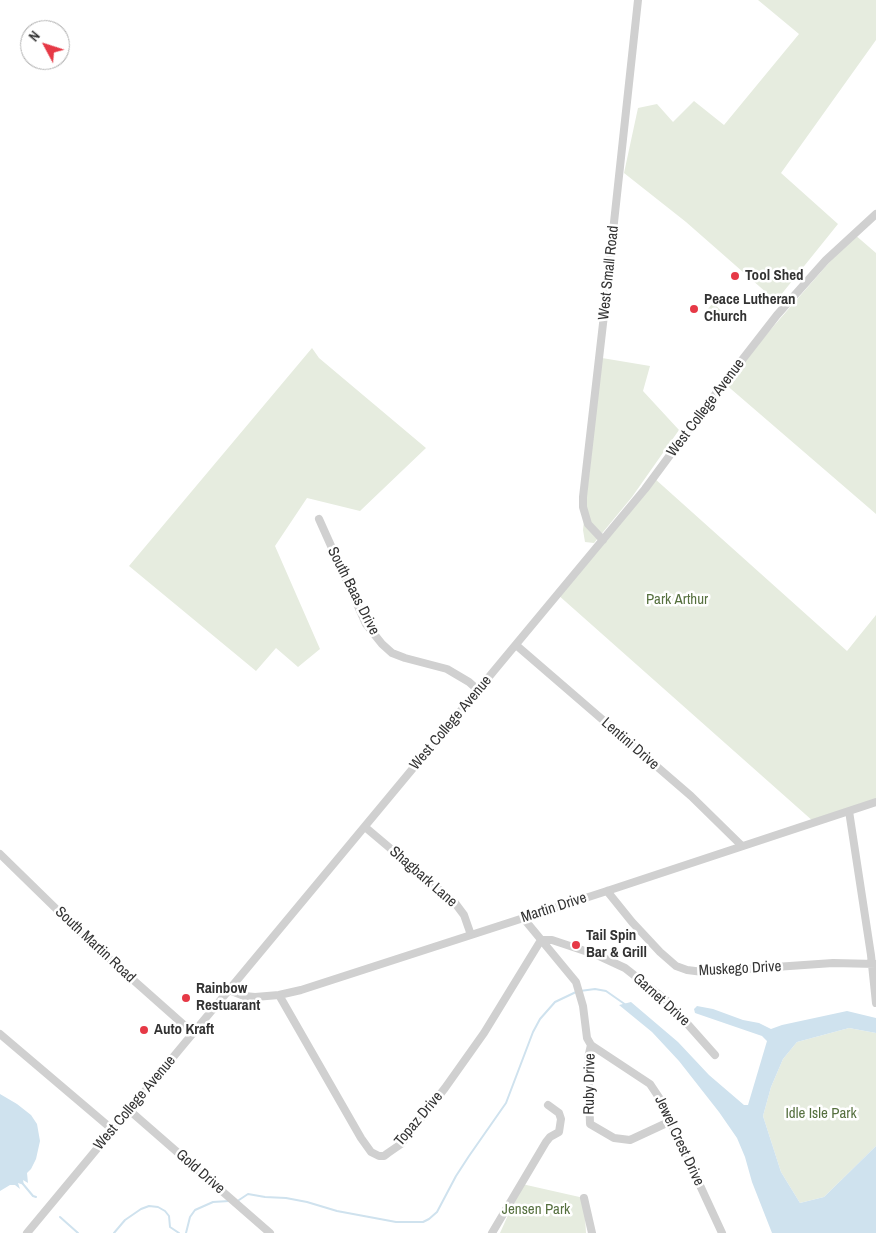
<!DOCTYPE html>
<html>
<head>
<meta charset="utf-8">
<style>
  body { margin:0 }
  #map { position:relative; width:876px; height:1233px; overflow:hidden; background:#fff; font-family:"Archivo Narrow",sans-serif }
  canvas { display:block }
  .north { position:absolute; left:20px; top:20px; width:50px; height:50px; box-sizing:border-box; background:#fff; border:1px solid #adadad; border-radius:50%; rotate:310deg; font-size:14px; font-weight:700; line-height:20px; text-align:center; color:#333 }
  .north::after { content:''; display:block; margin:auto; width:18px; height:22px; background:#e63946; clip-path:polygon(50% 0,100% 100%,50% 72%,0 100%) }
</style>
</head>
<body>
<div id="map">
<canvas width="876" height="1233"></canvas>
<div class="north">N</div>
</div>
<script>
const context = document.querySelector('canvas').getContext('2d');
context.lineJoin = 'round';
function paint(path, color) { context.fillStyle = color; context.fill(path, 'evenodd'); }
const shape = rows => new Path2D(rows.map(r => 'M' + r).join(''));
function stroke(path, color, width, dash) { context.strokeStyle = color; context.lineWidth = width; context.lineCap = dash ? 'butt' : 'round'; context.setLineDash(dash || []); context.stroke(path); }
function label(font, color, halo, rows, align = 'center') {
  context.font = font + ' "Archivo Narrow",sans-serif'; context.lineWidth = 5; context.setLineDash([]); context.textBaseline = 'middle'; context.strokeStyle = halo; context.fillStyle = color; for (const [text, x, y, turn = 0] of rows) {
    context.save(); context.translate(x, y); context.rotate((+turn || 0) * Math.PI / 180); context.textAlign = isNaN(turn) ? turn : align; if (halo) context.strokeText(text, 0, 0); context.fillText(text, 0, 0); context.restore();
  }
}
paint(shape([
  [758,0,876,0,876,40,781,173,838,224,776,301,686,222,624,173,638,108,657,104,673,122,694,101,724,125,799,34],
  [854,234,876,253,876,514,724,383],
  [713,303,727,316,720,323,706,311],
  [312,348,319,358,426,448,360,511,307,498,275,546,320,649,298,667,276,648,256,671,129,566],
  [602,358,650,366,643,391,679,430,632,497,594,543,585,542,583,530],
  [654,478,847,651,876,615,876,801,814,822,557,594],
  [849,1028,876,1033,876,1146,824,1197,800,1203,781,1172,763,1116,771,1087,783,1059,797,1042],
  [522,1184,584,1198,586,1233,500,1233]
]), '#e6ecdf');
paint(shape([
  [631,1002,678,1042,709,1075,744,1105,748,1105,767,1041,762,1036,695,1013,694,1009,697,1006,713,1009,743,1020,759,1023,771,1029,782,1025,847,1011,876,1018,876,1033,849,1028,797,1042,783,1059,771,1087,763,1116,781,1172,800,1203,824,1197,876,1146,876,1233,772,1233,752,1182,745,1157,737,1138,719,1112,679,1061,652,1032,619,1005],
  [0,1094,17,1104,31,1115,37,1124,40,1141,36,1159,31,1169,27,1173,28,1183,23,1180,24,1185,18,1183,20,1189,15,1185,10,1185,0,1191]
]), '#cfe2ee');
stroke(shape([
  [580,991,595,989,606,991,626,1005],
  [23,1184,33,1196,36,1197],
  [239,1200,248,1194,265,1197,286,1198,307,1202,337,1211,396,1222,423,1222,429,1219,437,1212,456,1176,469,1156,506,1103,533,1032,540,1019,555,1002,576,992],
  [60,1217,78,1233],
  [114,1233,125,1220,141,1209,149,1206,158,1207,165,1211,169,1216,170,1227,179,1233],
  [186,1233,190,1217,195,1210,213,1202,229,1201]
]), '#cfe2ee', 2);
stroke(shape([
  [319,519,366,624,382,644,392,653,405,658,447,669,469,682,478,690],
  [603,540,588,524,583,507,583,497,604,315,638,0],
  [516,645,691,796,742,846],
  [849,811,871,955,876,1003],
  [365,827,455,903,464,915,471,935],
  [0,854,87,939,193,1033],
  [607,891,632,922,660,952,676,966,687,970,703,972,833,963,876,964],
  [524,919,576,982,583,1006,587,1038,591,1045,650,1084,660,1099,722,1233],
  [229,990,244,996,255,997,279,995,301,990,607,891,876,802],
  [279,995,361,1138,371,1152,379,1156,384,1156,388,1153,401,1144,445,1088,484,1033,541,940,552,940,597,955,625,968,667,1001,715,1055],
  [0,1034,113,1130],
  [591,1045,588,1058,590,1124,614,1138,630,1140,671,1121],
  [129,1110,270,1233],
  [584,1198,592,1233],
  [27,1233,645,489,707,405,777,315,826,260,876,214],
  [492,1233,546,1142,550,1137,559,1132,561,1119,559,1113,548,1105]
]), '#d0d0d0', 8);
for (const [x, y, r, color] of [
  [735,276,5,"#e63946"],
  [694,309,5,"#e63946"],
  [576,945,5,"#e63946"],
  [186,998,5,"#e63946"],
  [144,1030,5,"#e63946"]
]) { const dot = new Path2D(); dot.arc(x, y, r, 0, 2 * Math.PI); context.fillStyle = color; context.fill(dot); stroke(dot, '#fff', 2); }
label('15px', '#333', '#fff', [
  ["West Small Road",609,273,-84],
  ["West College Avenue",706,408,-53],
  ["South Baas Drive",353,591,63],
  ["West College Avenue",451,723,-50],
  ["Lentini Drive",630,744,41],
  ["Shagbark Lane",423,877,41],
  ["Martin Drive",554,908,-18],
  ["South Martin Road",95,945,43],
  ["Muskego Drive",740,969,-3],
  ["Garnet Drive",661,1000,42],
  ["Ruby Drive",590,1084,-89],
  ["West College Avenue",135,1103,-50],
  ["Topaz Drive",419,1119,-50],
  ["Jewel Crest Drive",679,1141,65],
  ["Gold Drive",200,1172,41]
]);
label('bold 15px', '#333', '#fff', [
  ["Tool Shed",745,276],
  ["Peace Lutheran",704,300],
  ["Church",704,317],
  ["Tail Spin",586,936],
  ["Bar & Grill",586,953],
  ["Rainbow",196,989],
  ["Restuarant",196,1006],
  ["Auto Kraft",154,1030]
], 'left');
label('15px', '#56703f', '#fff', [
  ["Park Arthur",677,600],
  ["Idle Isle Park",821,1114],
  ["Jensen Park",536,1210]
]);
</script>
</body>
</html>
